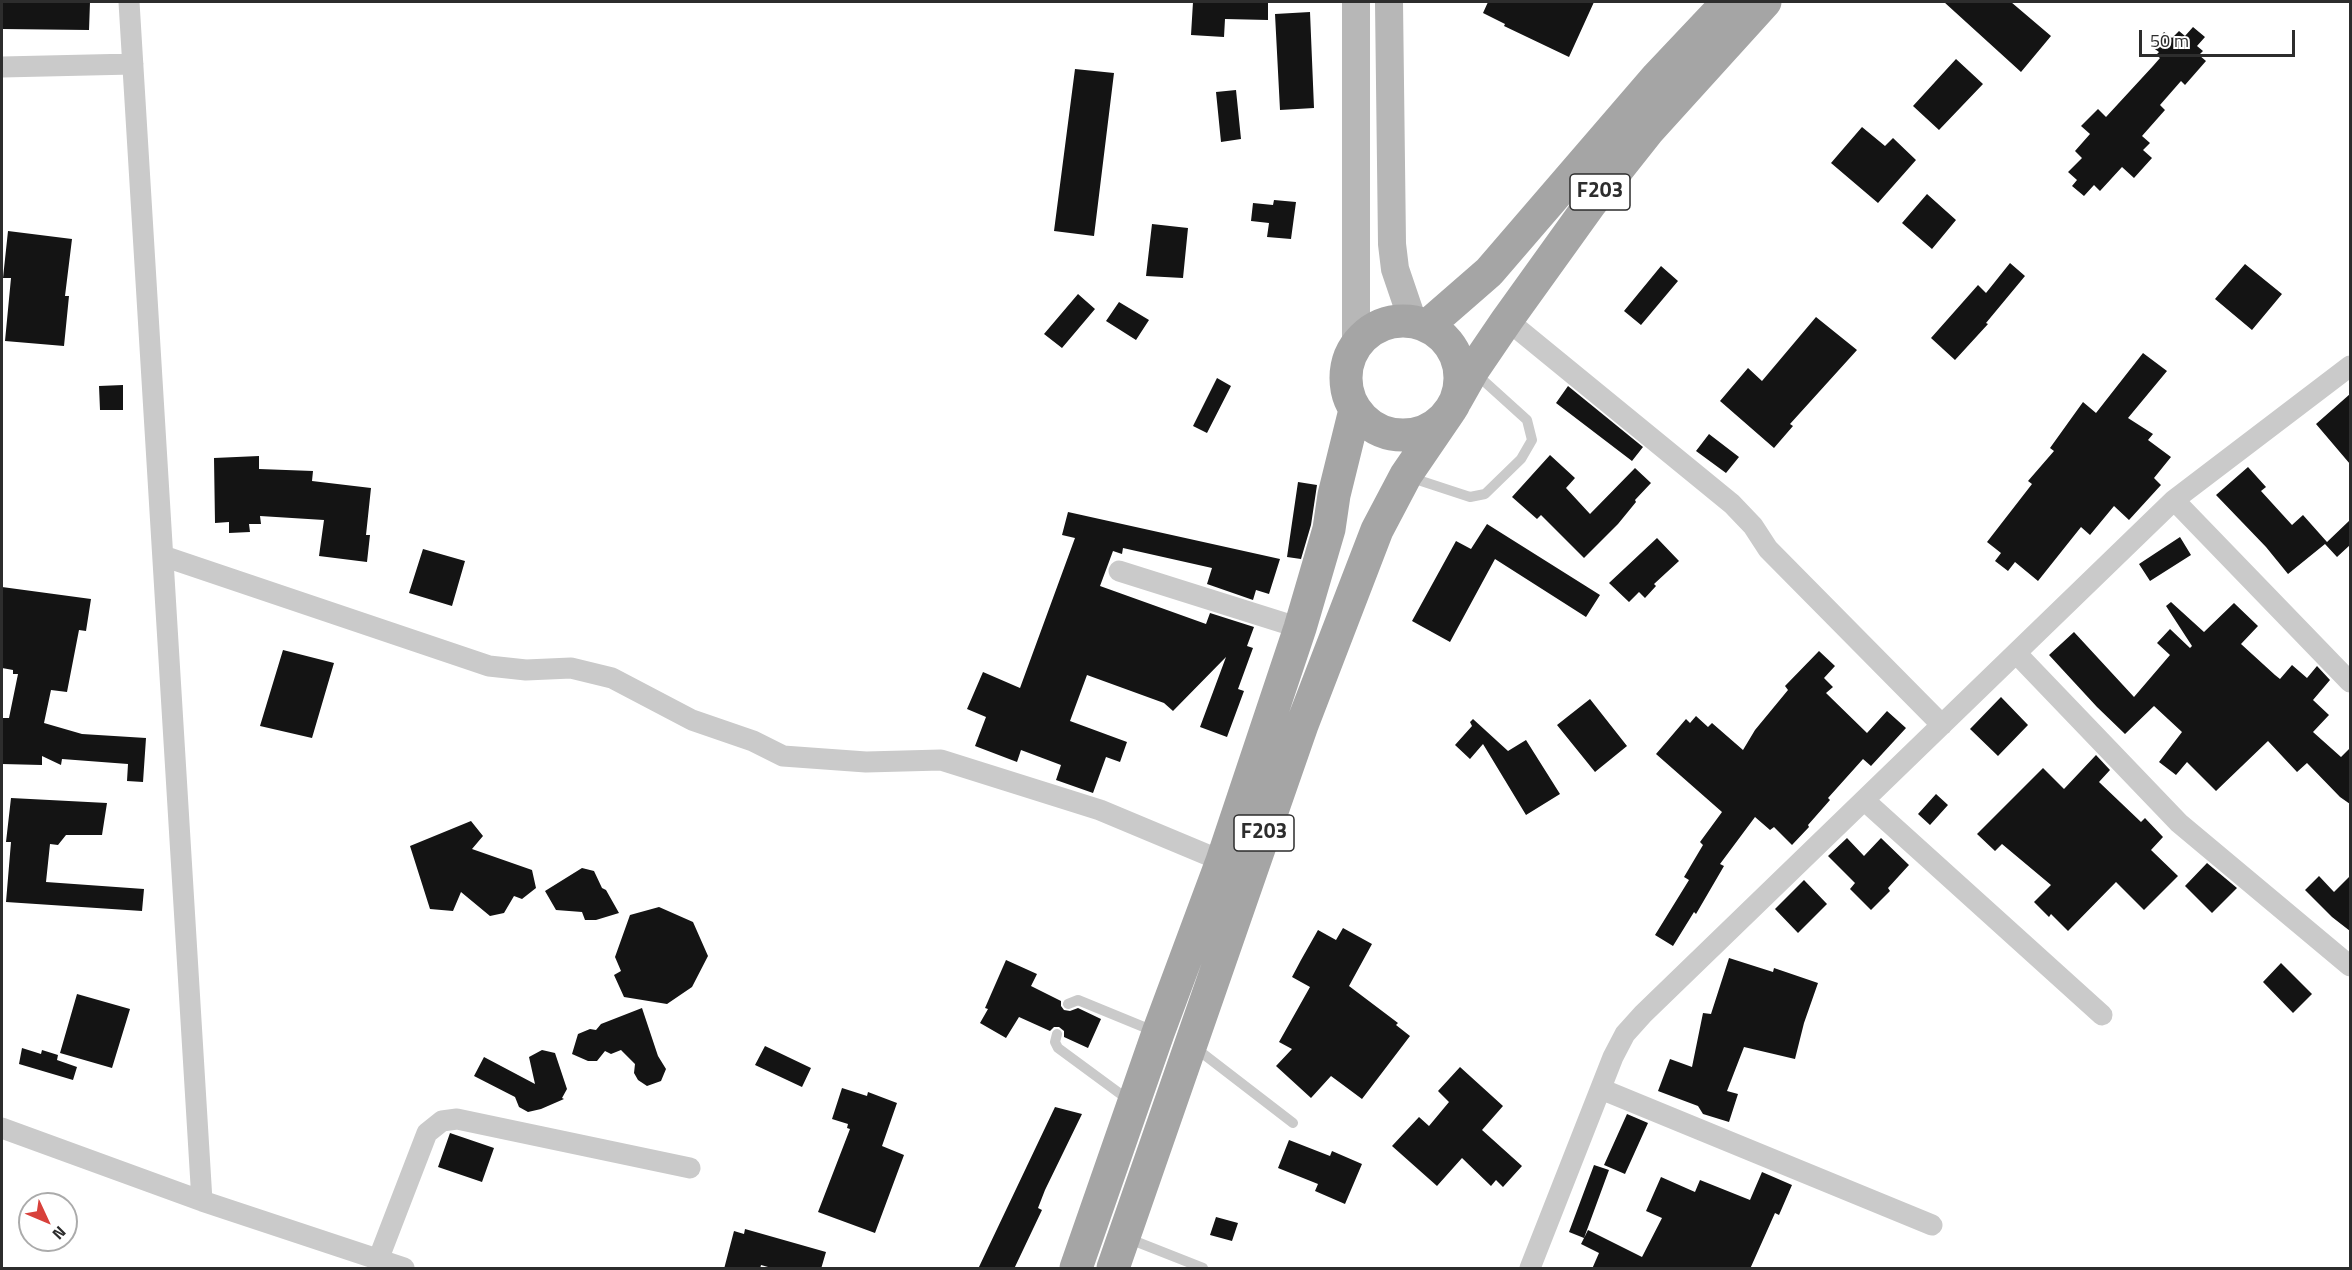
<!DOCTYPE html>
<html>
<head>
<meta charset="utf-8">
<style>
  body { margin:0 }
  #map { position:relative; width:2352px; height:1270px; overflow:hidden; background:#fff; font-family:"Titillium Web",sans-serif }
  canvas { display:block }
  .frame { position:absolute; inset:0; border:3px solid #2d2d2d; pointer-events:none }
  .north { position:absolute; left:18px; top:1192px; width:60px; height:60px; box-sizing:border-box; background:#fff; border:2px solid #ababab; border-radius:50%; rotate:134deg; font-size:16px; font-weight:700; line-height:24px; text-align:center; color:#2d2d2d }
  .north::after { content:''; display:block; margin:auto; width:21px; height:27px; background:#d8413b; clip-path:polygon(50% 0,100% 100%,50% 72%,0 100%) }
  .scale { position:absolute; left:2139px; top:30px; width:156px; height:27px; box-sizing:border-box; border:3px solid #2d2d2d; border-top:0; padding-left:8px; font-size:18px; line-height:21px; white-space:nowrap; color:#2d2d2d; -webkit-text-stroke:4px #fff; paint-order:stroke }
</style>
</head>
<body>
<div id="map">
<canvas width="2352" height="1270"></canvas>
<div class="frame"></div>
<div class="north">N</div>
<div class="scale">50 m</div>
</div>
<script>
const context = document.querySelector('canvas').getContext('2d');
context.lineJoin = 'round';
function paint(path, color) { context.fillStyle = color; context.fill(path, 'evenodd'); }
const shape = rows => new Path2D(rows.map(r => 'M' + r).join(''));
function stroke(path, color, width, dash) { context.strokeStyle = color; context.lineWidth = width; context.lineCap = dash ? 'butt' : 'round'; context.setLineDash(dash || []); context.stroke(path); }
function label(font, color, halo, rows, align = 'center') {
  context.font = font + ' "Titillium Web",sans-serif'; context.lineWidth = 6; context.setLineDash([]); context.textBaseline = 'middle'; context.strokeStyle = halo; context.fillStyle = color; for (const [text, x, y, turn = 0] of rows) {
    context.save(); context.translate(x, y); context.rotate((+turn || 0) * Math.PI / 180); context.textAlign = isNaN(turn) ? turn : align; if (halo) context.strokeText(text, 0, 0); context.fillText(text, 0, 0); context.restore();
  }
}
paint(shape([
  [2,2,90,2,89,30,2,29],
  [1193,2,1268,2,1268,20,1225,19,1224,37,1191,35],
  [1488,2,1594,2,1569,57,1504,26,1505,24,1483,13],
  [1944,2,2011,2,2051,36,2021,72],
  [1310,12,1314,108,1280,110,1275,14],
  [2193,27,2205,37,2197,46,2203,51,2199,55,2206,61,2185,85,2181,81,2160,105,2165,110,2142,136,2150,143,2143,150,2152,158,2134,178,2122,167,2100,191,2094,185,2084,196,2072,186,2077,180,2068,172,2082,158,2075,151,2090,134,2081,126,2098,109,2106,117,2153,66,2160,58,2156,55,2159,52,2152,47,2164,32,2172,38,2179,31,2185,36],
  [1956,59,1983,84,1939,130,1913,106],
  [1075,69,1114,73,1094,236,1054,231],
  [1236,90,1241,139,1221,142,1216,92],
  [1862,127,1885,146,1893,138,1916,160,1878,203,1831,163],
  [1927,194,1956,220,1932,249,1902,223],
  [1274,200,1296,202,1291,239,1267,237,1269,223,1251,221,1253,203,1273,205],
  [1152,224,1188,228,1183,278,1146,276],
  [8,231,72,239,65,296,69,296,64,346,5,341,11,278,3,278],
  [2010,263,2025,276,1986,323,1988,324,1955,360,1931,338,1978,285,1986,293],
  [2245,264,2282,294,2252,330,2215,299],
  [1661,266,1678,281,1641,325,1624,311],
  [1078,294,1095,309,1062,348,1044,334],
  [1119,302,1149,320,1136,340,1106,321],
  [1816,317,1857,350,1790,424,1793,426,1774,448,1720,401,1748,368,1762,381],
  [2143,353,2167,371,2128,418,2153,434,2148,440,2171,457,2154,478,2161,485,2129,520,2114,506,2090,535,2081,527,2038,581,2015,562,2008,571,1995,561,2001,553,1987,542,2032,484,2028,481,2054,451,2050,448,2083,402,2096,413],
  [1217,378,1231,386,1207,433,1193,426],
  [123,385,123,410,100,410,99,386],
  [1568,386,1643,447,1632,461,1556,403],
  [2350,394,2350,464,2316,424],
  [1709,434,1739,457,1726,473,1696,451],
  [1550,455,1575,478,1566,488,1590,514,1635,468,1651,483,1635,500,1636,502,1618,524,1584,558,1541,515,1537,519,1512,497],
  [259,456,259,469,313,471,312,481,371,488,366,535,370,535,367,562,319,556,324,520,260,516,261,524,249,524,250,532,229,533,229,522,215,523,214,458],
  [2248,467,2266,487,2261,491,2292,525,2303,515,2327,542,2350,520,2350,545,2337,557,2325,544,2288,574,2266,547,2216,495],
  [1298,482,1317,485,1311,525,1301,559,1287,557],
  [1068,512,1280,559,1269,594,1256,590,1253,600,1207,584,1212,568,1123,548,1122,554,1113,551,1100,586,1206,624,1210,613,1254,627,1247,646,1253,648,1238,689,1244,691,1227,737,1200,727,1226,657,1173,711,1164,703,1087,675,1070,721,1127,742,1120,762,1106,757,1093,793,1056,780,1061,765,1021,750,1017,762,975,746,986,717,967,709,983,672,1020,688,1075,538,1062,535],
  [1487,524,1600,595,1586,617,1495,559,1450,642,1412,621,1456,541,1471,549],
  [2180,537,2191,555,2150,581,2139,564],
  [1657,538,1679,561,1654,584,1656,586,1645,598,1639,592,1629,602,1609,583],
  [423,549,465,561,452,606,409,593],
  [2,587,91,599,86,631,79,630,67,692,51,690,44,723,82,734,146,738,143,782,127,781,128,764,62,759,61,765,42,756,42,765,2,764,2,718,9,718,18,674,13,674,13,670,2,668],
  [2171,602,2204,632,2234,603,2258,626,2241,644,2275,675,2280,679,2292,665,2307,678,2317,666,2330,680,2313,700,2329,715,2313,732,2341,757,2350,748,2350,804,2340,797,2307,763,2297,772,2268,741,2216,791,2187,762,2176,775,2159,762,2182,732,2154,706,2125,734,2097,707,2049,655,2074,632,2134,697,2170,655,2157,643,2170,629,2190,648,2192,646,2166,606],
  [283,650,334,663,312,738,260,726],
  [1819,651,1835,666,1824,678,1833,687,1826,693,1867,733,1887,711,1906,728,1871,766,1863,759,1828,798,1830,800,1808,825,1809,827,1792,845,1774,827,1770,830,1755,817,1720,864,1724,866,1696,914,1694,912,1673,946,1655,935,1689,880,1684,877,1703,845,1700,842,1722,812,1656,754,1686,719,1690,723,1696,716,1708,727,1712,723,1743,750,1755,730,1788,690,1785,686],
  [2001,697,2028,725,1998,756,1970,729],
  [1590,699,1627,746,1595,772,1557,725],
  [1473,719,1508,751,1526,740,1560,794,1526,815,1483,744,1470,759,1455,745,1472,726,1470,722],
  [2096,755,2110,770,2099,782,2141,822,2145,818,2163,837,2151,850,2178,876,2144,910,2116,882,2068,931,2051,914,2049,917,2034,902,2051,885,2002,844,1995,851,1977,834,2043,768,2064,789],
  [1936,794,1948,805,1930,825,1918,814],
  [11,798,107,803,102,835,66,835,58,845,50,844,46,882,144,889,142,911,6,902,11,842,6,842],
  [471,821,483,836,472,849,532,870,536,888,522,899,514,896,504,913,490,916,461,892,453,911,430,909,410,846],
  [1847,838,1864,856,1881,838,1909,865,1888,888,1890,891,1871,910,1850,889,1855,883,1828,856],
  [2207,863,2237,888,2212,913,2185,886],
  [582,868,594,871,602,888,606,890,619,913,596,920,585,920,582,912,556,910,545,891],
  [2319,876,2334,892,2350,876,2350,931,2332,917,2305,890],
  [1804,880,1827,904,1798,933,1775,909],
  [659,907,693,922,708,956,692,987,667,1004,624,997,614,975,621,971,615,957,630,915],
  [1343,928,1372,944,1349,986,1398,1023,1396,1025,1410,1036,1362,1099,1331,1076,1311,1098,1276,1066,1292,1049,1279,1042,1310,987,1292,977,1301,960,1318,930,1336,940],
  [1729,958,1773,972,1774,968,1818,983,1804,1023,1795,1059,1744,1047,1727,1091,1738,1094,1729,1122,1703,1114,1698,1106,1658,1091,1670,1059,1692,1067,1703,1013,1711,1014],
  [1006,960,1037,974,1031,986,1061,1001,1061,1006,1064,1010,1070,1011,1078,1008,1101,1019,1088,1048,1064,1037,1064,1031,1059,1027,1054,1027,1050,1031,1019,1017,1006,1038,980,1023,988,1009,985,1008],
  [2281,963,2312,994,2293,1013,2263,982],
  [77,994,130,1009,112,1068,60,1053],
  [642,1008,658,1056,666,1069,661,1081,647,1086,638,1080,634,1073,635,1064,621,1050,611,1054,605,1051,597,1061,588,1061,572,1054,578,1034,590,1029,596,1030,601,1024],
  [765,1046,811,1068,802,1087,755,1065],
  [22,1048,41,1054,42,1050,58,1055,57,1060,77,1067,73,1080,19,1064],
  [542,1050,555,1053,567,1089,562,1098,564,1099,541,1109,528,1112,519,1107,515,1097,474,1076,484,1057,535,1084,529,1057],
  [1460,1067,1503,1106,1482,1130,1522,1166,1503,1187,1496,1180,1491,1186,1462,1158,1437,1186,1392,1146,1419,1117,1429,1126,1449,1102,1438,1091],
  [842,1088,867,1096,868,1092,897,1103,882,1146,904,1155,875,1233,818,1212,850,1129,847,1128,848,1124,832,1119],
  [1055,1107,1082,1114,1045,1190,1038,1208,1042,1210,1014,1269,978,1269],
  [1627,1114,1648,1123,1625,1174,1604,1165],
  [450,1133,494,1148,482,1182,438,1167],
  [1289,1140,1330,1156,1332,1151,1362,1164,1345,1204,1315,1191,1318,1184,1278,1168],
  [1594,1165,1609,1170,1584,1238,1569,1232],
  [1762,1172,1792,1185,1779,1215,1775,1213,1750,1269,1592,1269,1599,1253,1581,1244,1588,1230,1642,1257,1662,1218,1646,1211,1661,1177,1695,1192,1700,1180,1750,1200],
  [1216,1217,1238,1223,1232,1241,1210,1235],
  [745,1229,826,1252,821,1269,775,1269,761,1265,760,1269,724,1269,734,1231,744,1234]
]), '#141414');
stroke(shape([
  [1409,477,1470,497,1485,494,1521,459,1532,440,1527,420,1475,373],
  [1068,1004,1078,1000,1156,1032],
  [1057,1034,1055,1042,1058,1048,1130,1101],
  [1193,1046,1293,1123],
  [1127,1238,1203,1268]
]), '#cacaca', 10);
stroke(shape([
  [129,2,202,1201],
  [2,67,133,64],
  [1507,320,1732,504,1753,526,1768,549,1942,725],
  [2174,500,2350,682],
  [163,556,489,666,526,670,571,668,612,678,692,720,753,741,783,756,866,762,941,760,1100,810,1222,861],
  [1119,571,1300,628],
  [2016,653,2179,823,2350,966],
  [1864,800,2102,1015],
  [1601,1089,1932,1225],
  [2,1128,202,1201,404,1268],
  [378,1260,427,1133,442,1121,457,1119,690,1168],
  [1530,1268,1613,1057,1625,1034,1643,1014,2174,500,2350,366]
]), '#cacaca', 21);
stroke(shape([
  [1389,2,1392,244,1395,269,1413,322],
  [1356,346,1356,2]
]), '#b7b7b7', 28);
stroke(shape([
  '1346 378a57 57 0 1 1 114 0a57 57 0 1 1-114 0Z',
  [1427,326,1489,272,1657,77,1728,2],
  [1456,400,1473,370,1507,320,1591,203,1648,131,1765,2],
  [1076,1268,1158,1033,1222,861,1300,628,1329,529,1334,495,1355,410],
  [1113,1268,1302,725,1377,530,1406,475,1449,412]
]), '#a5a5a5', 33);
for (const [x, y, w] of [
  [1600,192,60],
  [1264,833,60]
]) { const box = new Path2D(); box.roundRect(x - w / 2, y - 18, w, 36, 4.5); context.fillStyle = '#fff'; context.fill(box); stroke(box, '#2d2d2d', 1.5); }
label('bold 21px', '#2d2d2d', null, [
  ["F203",1600,192],
  ["F203",1264,833]
]);
</script>
</body>
</html>
